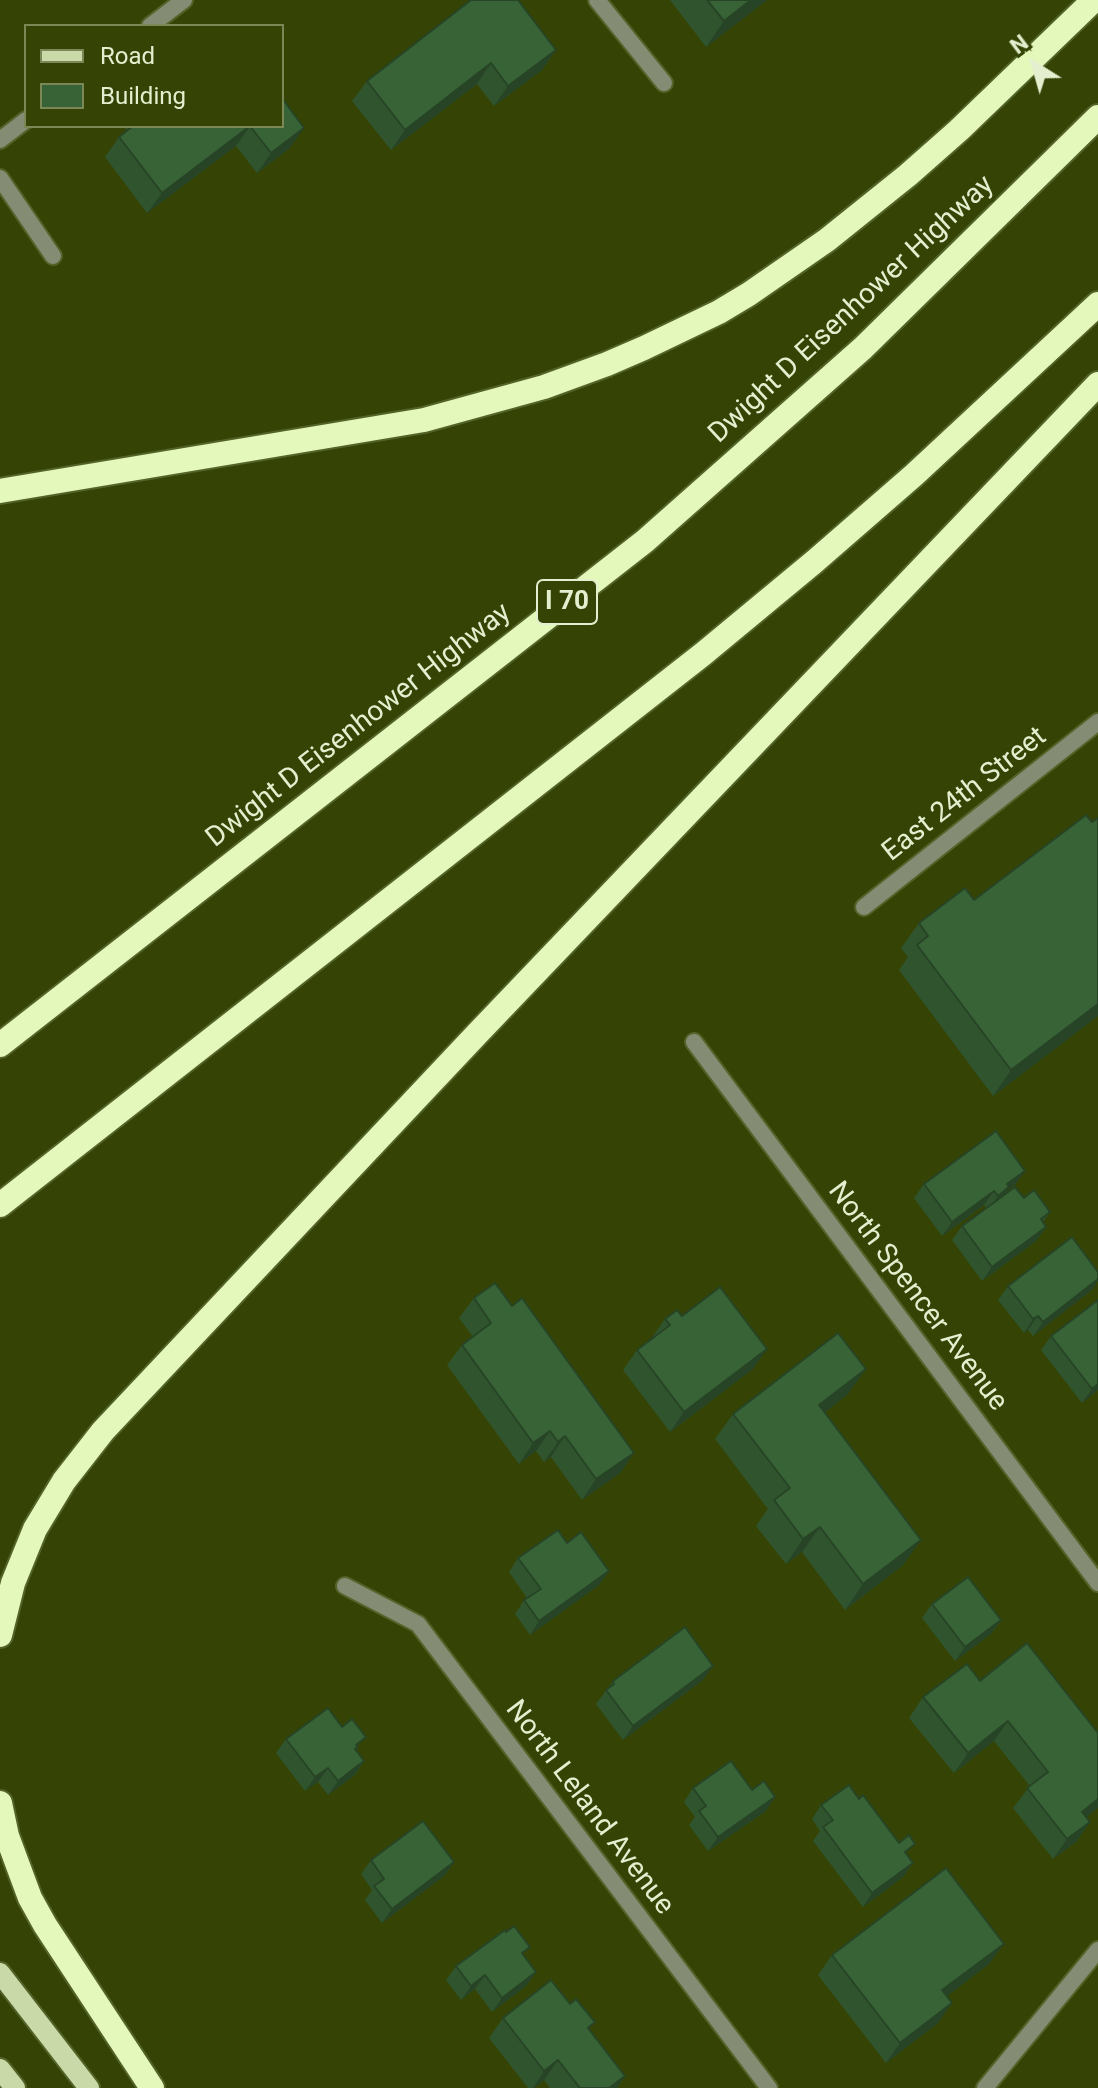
<!DOCTYPE html>
<html>
<head>
<meta charset="utf-8">
<style>
  body { margin:0 }
  #map { position:relative; width:1098px; height:2088px; overflow:hidden; background:#354404; font-family:Roboto,sans-serif }
  canvas { display:block }
  .legend { position:absolute; left:24px; top:24px; width:260px; height:104px; box-sizing:border-box; background:#354404; border:2px solid #7b8856; margin:0; padding:10px 14px; list-style:none; font-size:24px; color:#e4efd0 }
  .legend li { display:flex; align-items:center; gap:16px; height:40px }
  .legend b { width:40px; border:2px solid #7b8856 }
  .north { position:absolute; left:994px; top:24px; width:80px; height:80px; -webkit-text-stroke:6px #354404; paint-order:stroke; rotate:323deg; font-size:22px; font-weight:700; line-height:32px; text-align:center; color:#e4efd0 }
  .north::after { content:''; display:block; margin:auto; width:28px; height:36px; background:#e4efd0; clip-path:polygon(50% 0,100% 100%,50% 72%,0 100%) }
</style>
</head>
<body>
<div id="map">
<canvas width="1098" height="2088"></canvas>
<ul class="legend">
<li><b style="height:10px;background:#c9daa8"></b>Road</li>
<li><b style="height:22px;background:#386336"></b>Building</li>
</ul>
<div class="north">N</div>
</div>
<script>
const context = document.querySelector('canvas').getContext('2d');
context.lineJoin = 'round';
const shape = rows => new Path2D(rows.map(r => 'M' + r).join(''));
function stroke(path, color, width, dash) { context.strokeStyle = color; context.lineWidth = width; context.lineCap = dash ? 'butt' : 'round'; context.setLineDash(dash || []); context.stroke(path); }
function paint(path, color) { context.fillStyle = color; context.fill(path, 'evenodd'); }
function label(font, color, halo, rows, align = 'center') {
  context.font = font + ' Roboto,sans-serif'; context.lineWidth = 8; context.setLineDash([]); context.textBaseline = 'middle'; context.strokeStyle = halo; context.fillStyle = color; for (const [text, x, y, turn = 0] of rows) {
    context.save(); context.translate(x, y); context.rotate((+turn || 0) * Math.PI / 180); context.textAlign = isNaN(turn) ? turn : align; if (halo) context.strokeText(text, 0, 0); context.fillText(text, 0, 0); context.restore();
  }
}
const street = shape([
  [597,0,664,83],
  [150,26,184,0],
  [0,140,26,120],
  [0,178,53,256],
  [864,907,1098,722],
  [694,1042,1098,1583],
  [345,1586,418,1624,769,2088],
  [985,2088,1098,1950]
]);
const primary = shape([
  [0,1973,89,2088],
  [0,2069,15,2088]
]);
const highway = shape([
  [0,491,424,420,544,387,607,364,644,348,719,312,749,294,827,240,908,175,959,130,1094,0],
  [0,1045,645,541,863,348,1098,117],
  [0,1205,703,654,814,562,914,475,1098,304],
  [0,1635,13,1583,35,1529,64,1481,103,1431,476,1035,1098,384],
  [0,1803,7,1836,30,1898,45,1925,152,2088]
]);
stroke(street, '#546329', 20);
stroke(primary, '#546329', 24);
stroke(highway, '#546329', 28);
stroke(street, '#848c74', 16);
stroke(primary, '#c9daa8', 20);
stroke(highway, '#e4f8bc', 24);
paint(shape([
  [471,0,542,70,494,106,477,84,391,150,352,101,367,81],
  [670,0,767,0,706,47],
  [125,126,282,126,290,148,257,173,236,146,147,213,105,157,119,137,127,130,124,127],
  [974,900,1098,1016,993,1096,899,970,908,957,901,948,919,923],
  [924,1184,1015,1185,1007,1191,1004,1195,1024,1198,1050,1212,1043,1222,1046,1227,1036,1241,982,1281,952,1240,962,1226,986,1208,984,1205,942,1236,914,1198],
  [1008,1286,1092,1290,1033,1336,1028,1330,1024,1333,998,1300],
  [474,1298,512,1306,634,1453,620,1473,582,1500,551,1457,544,1462,536,1451,519,1464,447,1365,462,1345,473,1337,459,1318],
  [682,1316,753,1369,670,1432,623,1370,637,1350,651,1339,665,1319],
  [1051,1336,1098,1390,1082,1403,1041,1350],
  [848,1394,824,1413,903,1565,845,1610,802,1552,786,1564,756,1526,768,1509,715,1439,733,1414],
  [567,1543,609,1571,599,1585,530,1635,515,1614,524,1600,527,1598,509,1572,518,1558],
  [932,1604,1001,1620,991,1634,955,1661,922,1618],
  [703,1680,623,1740,596,1704,613,1681],
  [980,1681,1098,1808,1086,1817,1090,1822,1076,1842,1053,1859,1013,1808,1030,1786,994,1741,954,1773,909,1718,923,1697],
  [286,1739,357,1750,364,1761,355,1775,328,1795,318,1782,305,1791,276,1753],
  [693,1788,766,1811,708,1851,689,1825,695,1817,684,1802],
  [859,1799,913,1863,903,1877,863,1907,813,1841,820,1831,812,1819,821,1805],
  [371,1860,454,1862,444,1876,382,1923,365,1900,372,1890,361,1874],
  [832,1955,989,1964,947,1996,938,2023,886,2063,818,1975],
  [524,1956,536,1972,526,1986,492,2012,475,1989,461,2000,446,1980,456,1966],
  [503,2018,589,2030,617,2088,550,2088,544,2080,534,2088,528,2088,489,2038]
]), '#30552e');
paint(shape([
  [751,0,767,0,706,47,724,21],
  [556,50,542,70,494,106,508,86],
  [491,63,477,84,391,150,405,130],
  [250,126,236,146,147,213,162,193],
  [304,128,290,148,257,173,271,153],
  [1098,1004,1098,1016,993,1096,1011,1070],
  [1025,1171,1015,1185,1007,1191,1000,1201,988,1210,1007,1184],
  [994,1191,984,1205,942,1236,952,1222],
  [1046,1227,1036,1241,982,1281,992,1267],
  [1098,1279,1098,1281,1092,1290,1033,1336,1043,1322],
  [1038,1316,1028,1330,1024,1333,1033,1319],
  [767,1349,753,1369,670,1432,684,1412],
  [866,1369,848,1394,801,1431,819,1405],
  [1098,1384,1098,1390,1082,1403,1092,1389],
  [550,1431,536,1451,519,1464,533,1443],
  [565,1436,551,1457,544,1462,558,1442],
  [634,1453,620,1473,582,1500,596,1479],
  [820,1527,802,1552,786,1564,803,1539],
  [921,1540,903,1565,845,1610,863,1584],
  [609,1571,599,1585,530,1635,539,1621],
  [1001,1620,991,1634,955,1661,965,1647],
  [713,1666,703,1680,623,1740,633,1726],
  [1008,1721,994,1741,954,1773,968,1753],
  [364,1761,355,1775,328,1795,338,1781],
  [328,1768,318,1782,305,1791,315,1777],
  [775,1797,766,1811,708,1851,718,1837],
  [1098,1799,1098,1808,1068,1832,1082,1812],
  [1090,1822,1076,1842,1053,1859,1067,1839],
  [454,1862,444,1876,382,1923,392,1909],
  [913,1863,903,1877,863,1907,872,1893],
  [1004,1944,989,1964,928,2011,942,1990],
  [536,1972,526,1986,492,2012,502,1998],
  [485,1975,475,1989,461,2000,471,1986],
  [952,2003,938,2023,886,2063,900,2043],
  [558,2060,544,2080,534,2088,533,2088,544,2071],
  [625,2076,617,2088,609,2088]
]), '#274526');
const building = shape([
  [471,0,518,0,556,50,508,86,491,63,405,130,367,81,471,0],
  [707,0,751,0,724,21,707,0],
  [282,98,304,128,271,153,250,126,282,126,282,98],
  [133,126,250,126,162,193,119,137,133,126],
  [1086,815,1092,822,1098,818,1098,1004,1011,1070,917,945,928,936,919,923,965,888,974,900,1086,815],
  [996,1131,1025,1171,1007,1184,1009,1187,998,1196,994,1191,952,1222,924,1184,996,1131],
  [1015,1187,1024,1198,1034,1190,1050,1212,1041,1219,1046,1227,992,1267,962,1226,1015,1187],
  [1072,1237,1098,1272,1098,1279,1043,1322,1038,1316,1033,1319,1008,1286,1072,1237],
  [495,1283,512,1306,522,1298,634,1453,596,1479,565,1436,558,1442,550,1431,533,1443,462,1345,491,1323,474,1298,495,1283],
  [720,1287,767,1349,684,1412,637,1350,670,1325,665,1319,677,1310,682,1316,720,1287],
  [1098,1300,1098,1384,1092,1389,1051,1336,1098,1300],
  [838,1333,866,1369,819,1405,921,1540,863,1584,820,1527,803,1539,774,1500,790,1488,733,1414,838,1333],
  [558,1530,567,1543,581,1532,609,1571,539,1621,524,1600,541,1589,518,1558,558,1530],
  [968,1577,1001,1620,965,1647,932,1604,968,1577],
  [685,1627,713,1666,633,1726,606,1690,614,1684,613,1681,685,1627],
  [1027,1643,1098,1733,1098,1799,1082,1812,1090,1822,1067,1839,1027,1788,1048,1772,1008,1721,968,1753,923,1697,967,1664,980,1681,1027,1643],
  [328,1708,342,1727,352,1719,366,1737,356,1745,358,1747,355,1749,364,1761,338,1781,328,1768,315,1777,286,1739,328,1708],
  [731,1761,752,1790,764,1781,775,1797,718,1837,699,1811,706,1806,693,1788,731,1761],
  [849,1785,859,1799,863,1795,899,1843,909,1835,915,1844,905,1852,913,1863,872,1893,823,1827,833,1820,821,1805,849,1785],
  [423,1821,454,1862,392,1909,374,1886,384,1879,371,1860,423,1821],
  [946,1868,1004,1944,942,1990,952,2003,900,2043,832,1955,946,1868],
  [514,1926,530,1947,522,1953,536,1972,502,1998,485,1975,471,1986,456,1966,505,1930,506,1932,514,1926],
  [551,1980,570,2004,576,1999,595,2022,588,2028,625,2076,609,2088,580,2088,558,2060,544,2071,503,2018,551,1980]
]);
paint(building, '#386336');
stroke(building, '#274526', 2);
for (const [x, y, w] of [
  [567,602,60]
]) { const box = new Path2D(); box.roundRect(x - w / 2, y - 22, w, 44, 6); context.fillStyle = '#354404'; context.fill(box); stroke(box, '#e4efd0', 2); }
label('bold 26px', '#e4efd0', null, [
  ["I 70",567,602]
]);
label('28px', '#e4efd0', '#354404', [
  ["Dwight D Eisenhower Highway",852,310,-43],
  ["Dwight D Eisenhower Highway",359,726,-38],
  ["East 24th Street",965,795,-38],
  ["North Spencer Avenue",917,1297,53],
  ["North Leland Avenue",589,1808,53]
]);
</script>
</body>
</html>
